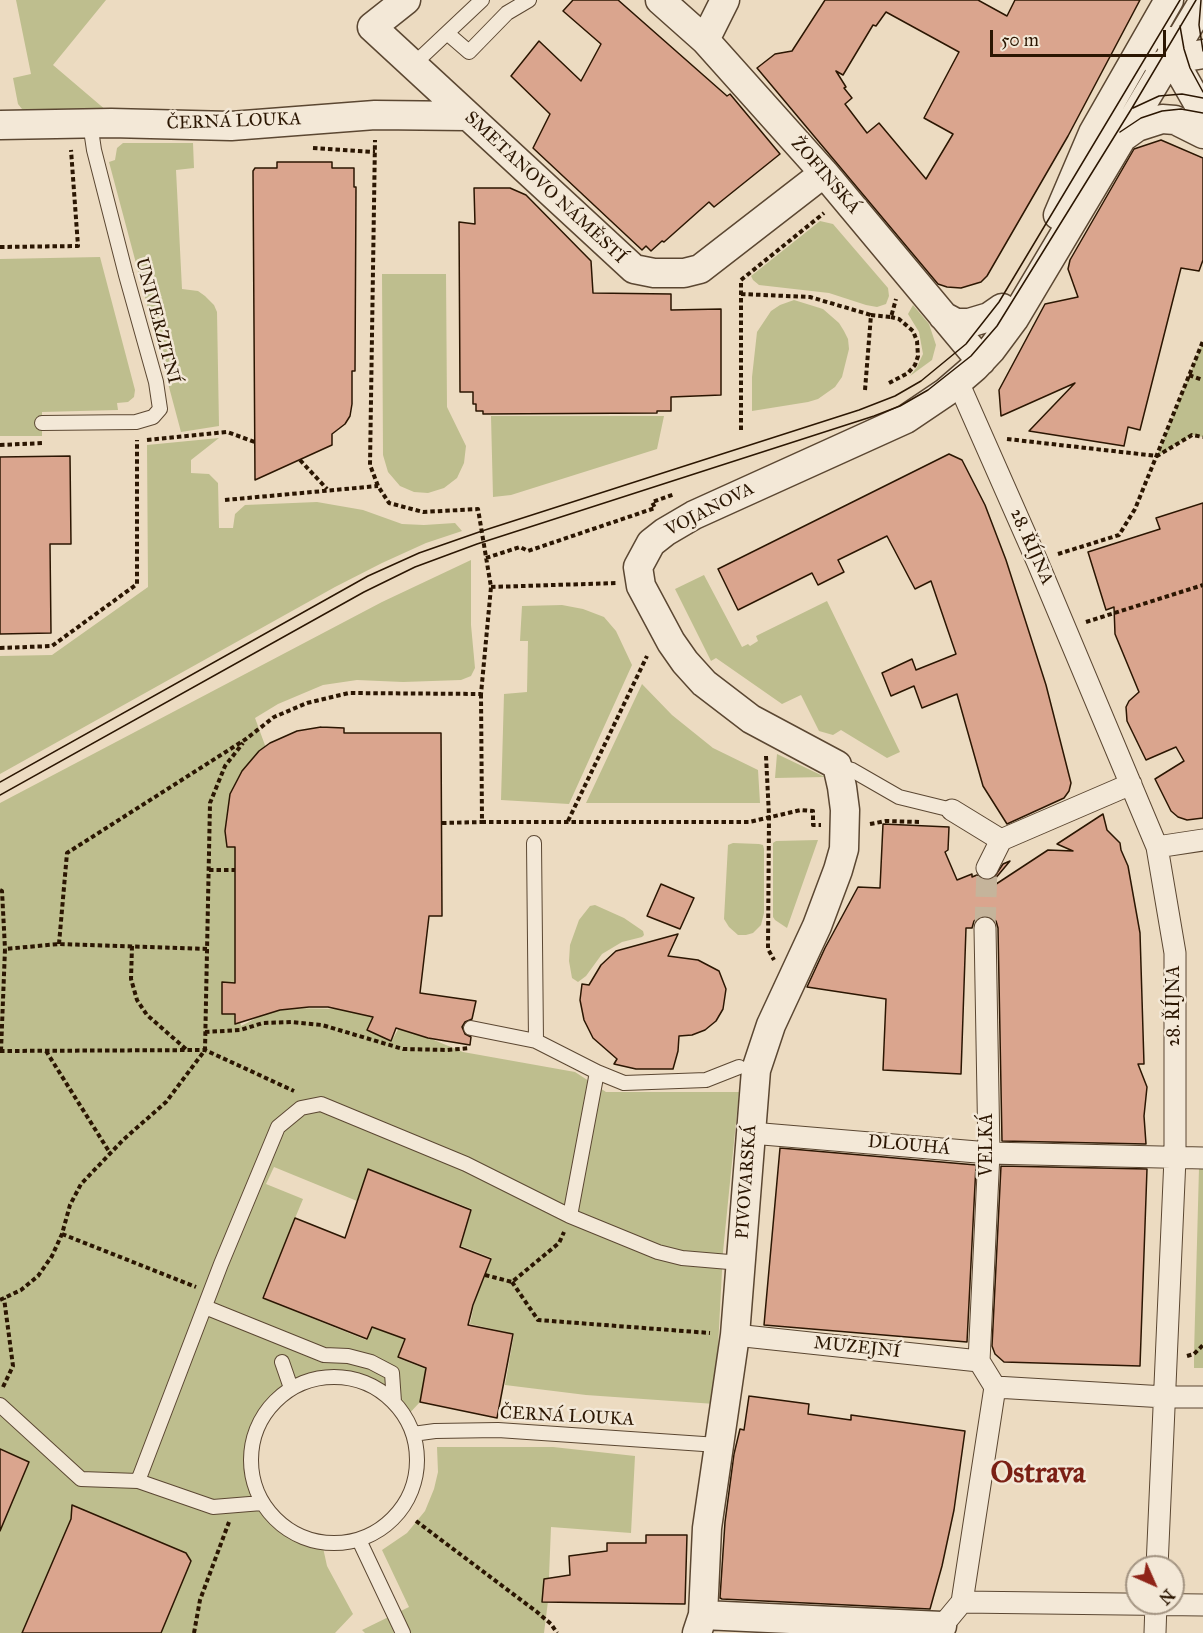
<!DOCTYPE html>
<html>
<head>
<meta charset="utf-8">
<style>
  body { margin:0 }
  #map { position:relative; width:1203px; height:1633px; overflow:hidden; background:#ecdbc1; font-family:"IM FELL Great Primer",serif }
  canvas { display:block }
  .north { position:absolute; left:1125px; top:1555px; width:60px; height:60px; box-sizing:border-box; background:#f3e8d7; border:2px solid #a39482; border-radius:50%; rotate:135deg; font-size:16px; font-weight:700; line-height:24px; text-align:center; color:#2b1602 }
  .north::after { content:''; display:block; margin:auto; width:21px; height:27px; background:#8f2418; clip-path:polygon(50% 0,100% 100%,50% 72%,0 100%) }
  .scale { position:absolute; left:990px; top:30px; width:176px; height:27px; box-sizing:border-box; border:3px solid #2b1602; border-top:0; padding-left:8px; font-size:18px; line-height:21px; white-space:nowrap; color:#2b1602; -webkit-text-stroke:4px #f3e8d7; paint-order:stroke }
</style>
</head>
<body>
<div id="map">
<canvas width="1203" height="1633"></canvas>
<div class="north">N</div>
<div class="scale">50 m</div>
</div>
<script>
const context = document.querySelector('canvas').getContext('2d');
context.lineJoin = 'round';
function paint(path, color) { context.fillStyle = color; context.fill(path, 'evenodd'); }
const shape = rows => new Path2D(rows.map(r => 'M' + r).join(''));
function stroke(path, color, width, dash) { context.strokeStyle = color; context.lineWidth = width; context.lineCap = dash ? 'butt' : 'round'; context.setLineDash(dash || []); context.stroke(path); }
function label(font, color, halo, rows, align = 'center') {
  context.font = font + ' "IM FELL Great Primer",serif'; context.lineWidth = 5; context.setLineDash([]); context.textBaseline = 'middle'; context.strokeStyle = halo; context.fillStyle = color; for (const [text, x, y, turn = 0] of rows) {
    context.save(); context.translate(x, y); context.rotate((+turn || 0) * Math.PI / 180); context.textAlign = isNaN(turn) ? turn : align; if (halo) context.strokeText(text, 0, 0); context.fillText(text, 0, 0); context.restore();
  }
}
paint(shape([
  [16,0,106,0,53,65,107,111,27,112,22,109,18,104,13,78,31,74],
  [123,143,193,143,194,168,176,170,182,289,198,291,205,296,214,305,217,312,219,426,181,432,109,162,115,160,117,148],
  [820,221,833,224,888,288,889,296,886,304,877,307,866,305,829,293,759,285,753,280,751,276],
  [100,257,135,390,134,397,128,402,117,403,118,410,42,412,42,436,0,436,0,259],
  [382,274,446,274,447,407,466,446,464,463,457,478,444,488,428,493,414,492,400,486,388,472,383,455],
  [794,300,823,309,839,323,844,331,848,339,849,349,842,377,835,387,818,399,808,402,752,411,752,377,757,332,771,311,780,305],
  [913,305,929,324,936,345,932,360,910,376,917,367,923,354,919,332,908,314],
  [1203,341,1203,437,1192,435,1157,456],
  [664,416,657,449,511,495,493,497,491,416],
  [219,438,191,460,191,473,209,474,218,483,219,528,233,528,235,514,245,505,317,502,363,510,402,524,424,525,455,523,462,531,426,543,382,563,335,587,0,774,0,656,52,655,148,587,147,445],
  [471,560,471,625,475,668,471,676,461,680,403,682,357,680,323,685,278,704,255,718,266,748,241,845,240,982,227,983,228,1014,239,1015,241,1026,268,1012,287,1008,339,1009,378,1018,373,1030,391,1042,400,1026,463,1052,575,1072,606,1092,739,1092,723,1252,715,1404,586,1395,505,1385,514,1334,470,1324,475,1300,492,1258,461,1246,472,1209,368,1169,357,1201,274,1167,266,1184,303,1199,262,1298,366,1340,372,1327,404,1339,398,1358,426,1369,420,1402,406,1417,394,1402,380,1390,363,1382,345,1377,326,1377,308,1380,291,1388,276,1399,264,1414,255,1431,251,1449,250,1468,254,1486,262,1503,273,1518,288,1530,304,1538,322,1543,327,1566,353,1614,335,1633,0,1633,0,803,382,602],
  [704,575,742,647,748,644,750,646,758,641,756,636,827,601,900,752,887,758,841,730,833,735,819,731,801,695,782,704,716,658,711,661,675,589],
  [562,605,583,609,604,617,616,631,632,665,569,804,501,800,504,694,527,692,528,641,520,641,522,606],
  [642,684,672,715,713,748,758,770,760,803,586,803],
  [777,754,825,777,775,778],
  [818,840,787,928,775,920,773,917,773,843,776,841],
  [733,843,759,844,763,845,764,849,764,913,761,925,753,933,746,935,738,935,729,927,724,919,728,845],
  [595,905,624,918,643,931,644,935,642,937,622,942,602,954,586,976,578,982,572,978,569,961,570,945,579,920,590,906],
  [1199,1168,1203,1168,1203,1368,1194,1368,1194,1354],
  [437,1447,553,1447,635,1456,631,1533,551,1527,548,1601,544,1633,365,1633,362,1630,409,1607,382,1550,407,1533,425,1511,434,1489,438,1472]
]), '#bebe8e');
const building = shape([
  [573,0,618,0,727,96,730,94,780,154,714,207,709,202,664,242,662,241,651,251,646,246,642,250,533,148,550,114,511,76,539,41,581,81,601,44,563,11,573,0],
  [825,0,978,0,1007,16,1015,0,1140,0,1068,136,987,276,981,282,961,288,947,287,938,284,757,68,775,54,792,51,825,0],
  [886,12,959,52,924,118,953,134,926,179,879,123,867,133,845,104,852,98,844,88,846,87,836,71,843,75,873,25,876,26,886,12],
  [1161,140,1203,158,1203,260,1199,271,1181,268,1140,430,1128,427,1124,446,1029,431,1075,383,1001,416,999,390,1045,304,1078,297,1068,269,1070,260,1134,149,1161,140],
  [277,162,332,162,332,168,354,168,354,187,356,187,355,371,352,371,352,404,350,416,345,424,332,434,332,445,255,480,253,171,255,168,277,168,277,162],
  [474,188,510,188,526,195,591,261,593,293,671,294,671,310,721,309,721,395,671,397,671,411,657,411,657,413,483,414,483,411,476,411,476,404,473,404,473,392,460,392,459,222,475,224,474,188],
  [949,454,962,460,985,505,1006,560,1046,685,1071,783,1069,791,1064,798,1007,824,983,786,957,694,922,708,914,686,891,696,882,673,912,659,916,670,956,654,931,581,915,589,887,536,838,560,844,572,818,585,812,573,738,610,718,569,949,454],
  [70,456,71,544,50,544,51,633,0,634,0,457,70,456],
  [1203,503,1203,818,1187,820,1178,817,1171,811,1155,779,1184,761,1176,747,1146,760,1127,721,1126,707,1129,701,1139,692,1115,634,1114,607,1106,610,1088,552,1160,529,1156,518,1203,503],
  [321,727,344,728,344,733,441,733,442,916,429,916,420,993,476,1001,472,1019,465,1022,462,1027,465,1034,471,1037,470,1045,428,1038,396,1028,391,1041,367,1030,373,1017,328,1007,309,1007,280,1010,235,1024,235,1014,222,1014,222,982,235,983,235,847,227,847,225,831,230,794,242,771,259,751,270,743,297,731,321,727],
  [1103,814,1107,830,1120,843,1121,850,1128,866,1140,933,1144,1064,1138,1064,1147,1087,1144,1116,1146,1144,1002,1141,998,928,996,921,991,917,979,917,974,921,972,928,966,928,961,1074,883,1070,886,999,807,987,825,948,858,887,880,888,883,824,949,827,948,850,945,852,957,880,972,874,972,877,977,875,982,880,993,879,1003,864,1010,861,984,892,1048,850,1073,851,1057,844,1103,814],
  [661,884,694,898,680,929,647,916,661,884],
  [678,934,668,956,698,960,719,971,726,989,723,1009,716,1021,705,1030,692,1035,679,1036,678,1051,673,1069,636,1069,614,1064,617,1059,593,1038,584,1020,580,1000,582,984,589,985,601,965,616,951,678,934],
  [780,1148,976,1165,967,1342,764,1325,780,1148],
  [1001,1166,1147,1169,1140,1366,1004,1362,995,1354,992,1346,1001,1166],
  [368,1169,471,1210,460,1247,491,1259,473,1305,468,1325,513,1334,497,1418,420,1402,426,1368,398,1357,405,1339,372,1327,367,1339,263,1298,295,1218,345,1238,368,1169],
  [749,1396,809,1404,808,1414,851,1420,851,1415,965,1431,954,1510,942,1566,930,1609,722,1599,720,1598,725,1522,734,1454,740,1429,744,1430,749,1396],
  [0,1449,29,1462,0,1531,0,1449],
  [72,1505,186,1553,191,1561,161,1633,22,1633,71,1519,72,1505],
  [646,1535,687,1535,685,1604,542,1602,544,1579,570,1575,569,1556,607,1551,607,1543,646,1543,646,1535]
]);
paint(building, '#daa58e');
stroke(building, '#2b1602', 1.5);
stroke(shape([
  [985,928,987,868]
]), '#c5b49b', 21, [21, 10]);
const service = shape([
  [447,33,469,52,507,13,529,0],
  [414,64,482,0],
  [42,423,136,422,153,417,160,409,156,382,126,275,94,150,90,123],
  [838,766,852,770,899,797,952,810],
  [534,843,536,1041],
  [471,1028,536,1041,597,1072,624,1083,706,1080,739,1067],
  [570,1216,597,1072],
  [205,1307,324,1355,348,1356,371,1362,392,1373,394,1402],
  [282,1362,291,1388],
  '251 1460a83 83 0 1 1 166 0a83 83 0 1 1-166 0Z',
  [0,1405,81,1479,138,1481,221,1264,278,1127,301,1108,321,1104,466,1164,570,1216,658,1252,682,1258,741,1263],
  [413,1434,435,1431,498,1430,718,1445],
  [138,1481,213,1507,262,1503],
  [359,1540,403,1633]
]);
const pedestrian = shape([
  [958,382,1037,561,1157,847,1175,953,1175,1158,1157,1567],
  [952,810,1001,840],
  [1001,840,1131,784],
  [1157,847,1203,840],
  [987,868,1001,840],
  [751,1133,989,1153,1203,1158],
  [735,1335,979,1361],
  [979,1361,989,1153,985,928],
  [995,1387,1165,1397,1203,1397],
  [962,1602,995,1387,979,1361],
  [941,1633,942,1626,962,1602,1203,1605],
  [1155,1633,1156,1603]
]);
const minor = shape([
  [406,0,372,27,634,269,654,273,684,273,700,269,824,173],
  [660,0,705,40,824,173,981,361],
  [705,40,725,0],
  [1170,41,1183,77,1203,112],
  [1159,66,1179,58,1203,54],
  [0,125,111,123,231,126,375,115,468,116],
  [1123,137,1137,127,1162,119,1175,120,1203,134],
  [1058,215,1093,133,1169,0],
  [943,316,956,323,969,323,989,317,1002,308],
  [703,1615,942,1626],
  [697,1633,703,1615,707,1528,735,1335,756,1070,771,1025,817,926,838,870,844,849,845,810,842,787,837,765,751,719,704,683,685,662,671,642,641,586,638,567,651,543,665,532,694,515,906,419,946,392,975,367,991,350,1014,319,1203,2]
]);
stroke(service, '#5b4732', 16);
stroke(pedestrian, '#5b4732', 23);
stroke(minor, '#5b4732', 31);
stroke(shape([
  [313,148,375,152],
  [0,247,78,246,71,150],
  [741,294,810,297,871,315],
  [1189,375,1203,380],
  [889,383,908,373,915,365,918,356,917,341,913,331,899,319,891,317],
  [865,390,871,315,891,317,896,299],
  [741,430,741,280,824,213],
  [1007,439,1157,456,1192,435,1203,437],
  [147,440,227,432,255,442],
  [0,445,44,443],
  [300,460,327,489],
  [225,500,378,486],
  [1058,554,1119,535,1135,509,1203,341],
  [486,558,520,547,528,551,655,508,652,502,675,494],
  [491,587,617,583],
  [1086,622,1203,585],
  [0,648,52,646,137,584,137,440],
  [481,694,482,822,749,822,801,810,813,811,813,825,821,825],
  [766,756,769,816,768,949,774,960],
  [568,821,647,656],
  [442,823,482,822],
  [870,824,886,821,919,822],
  [209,870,235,870],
  [0,890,2,891,5,949],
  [59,944,67,853,246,739,274,717,307,703,349,693,481,694,491,587,478,509,423,512,389,503,378,486,370,465,375,140],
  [132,946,131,979,137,1000,147,1015,187,1050],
  [205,1032,240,1030,263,1023,291,1022,322,1025,403,1049,447,1050,470,1048],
  [0,1051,205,1050,294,1091],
  [1,1051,5,949,59,944,207,949],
  [46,1051,110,1153],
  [62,1234,196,1287],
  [485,1275,512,1282,559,1243,564,1232],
  [512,1282,538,1320,710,1333],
  [0,1300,21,1290,38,1276,52,1256,62,1234,70,1205,81,1184,123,1140,166,1102,205,1050,210,803,225,766,243,743],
  [1187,1356,1194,1354,1203,1345],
  [3,1387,13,1366,4,1298],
  [416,1521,537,1612,551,1624,557,1633],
  [194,1633,200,1600,229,1522]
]), '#2b1602', 4, [4.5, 3]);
stroke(service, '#f3e8d7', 14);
stroke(pedestrian, '#f3e8d7', 21);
stroke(minor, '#f3e8d7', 28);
stroke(shape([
  [1201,0,1199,25,1203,51],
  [1180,26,1184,49,1190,68,1203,92],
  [1133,108,1159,96,1182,94,1203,98],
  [1120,132,1141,118,1162,111,1181,109,1203,113],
  [0,782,368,576,419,553,482,531,859,410,895,396,921,381,966,344,999,302,1180,0],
  [0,795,364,592,415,567,477,544,874,416,900,406,928,390,971,356,997,326,1132,108,1196,0]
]), '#2b1602', 1.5);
label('18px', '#2b1602', '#f3e8d7', [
  ["ČERNÁ LOUKA",234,122,-2],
  ["ŽOFINSKÁ",825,176,49],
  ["SMETANOVO NÁMĚSTÍ",545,188,43],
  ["UNIVERZITNÍ",157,321,75],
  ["VOJANOVA",710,510,-27],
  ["28. ŘÍJNA",1031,547,66],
  ["28. ŘÍJNA",1175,1006,-90],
  ["VELKÁ",988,1145,-90],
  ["DLOUHÁ",909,1146,5],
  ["PIVOVARSKÁ",747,1182,-86],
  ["MUZEJNÍ",857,1348,6],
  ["ČERNÁ LOUKA",567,1417,3]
]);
label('bold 30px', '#7a1f14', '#f3e8d7', [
  ["Ostrava",1038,1475]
]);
</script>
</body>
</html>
